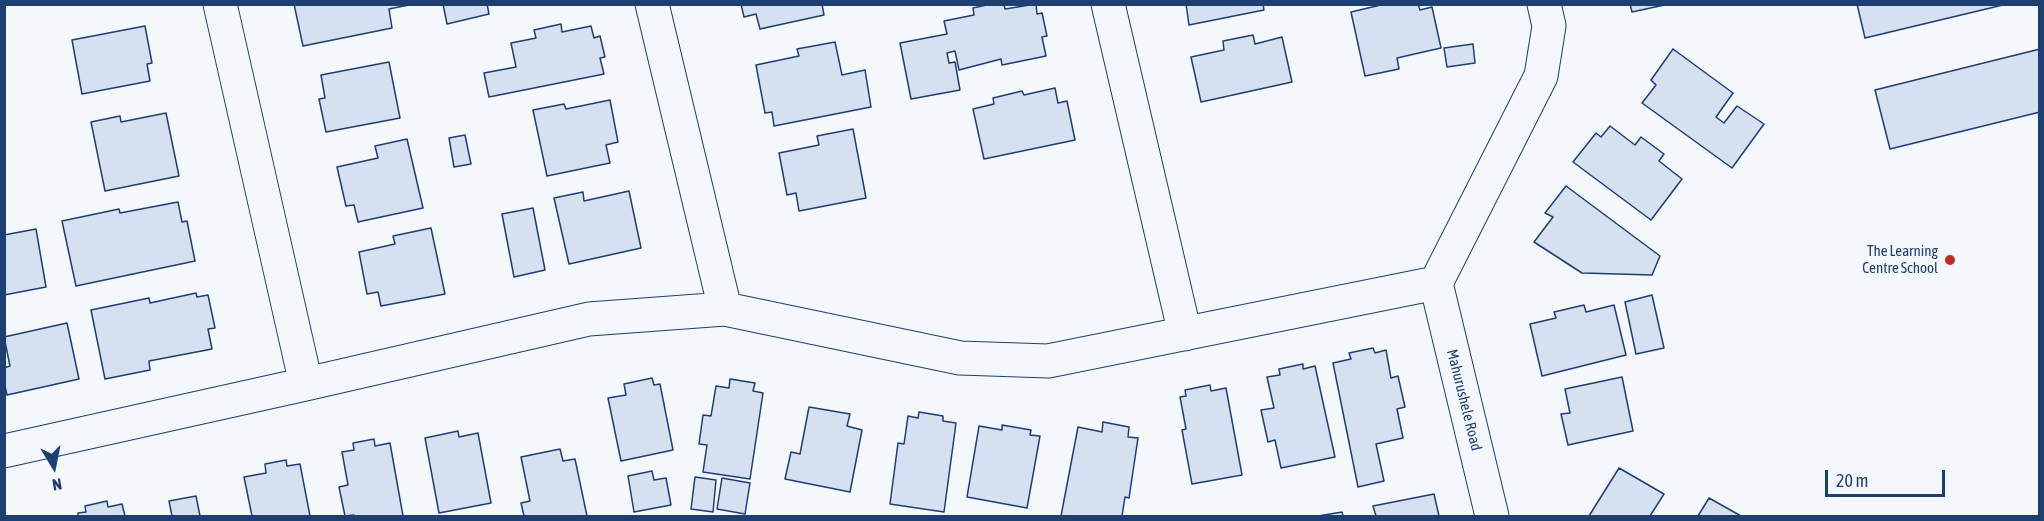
<!DOCTYPE html>
<html>
<head>
<meta charset="utf-8">
<style>
  body { margin:0 }
  #map { position:relative; width:2044px; height:521px; overflow:hidden; background:#f4f7fb; font-family:"Asap Condensed",sans-serif }
  canvas { display:block }
  .frame { position:absolute; inset:0; border:6px solid #1d3f73; pointer-events:none }
  .north { position:absolute; left:24px; top:437px; width:60px; height:60px; -webkit-text-stroke:4px #f4f7fb; paint-order:stroke; rotate:170deg; font-size:16px; font-weight:700; line-height:24px; text-align:center; color:#1d3f73 }
  .north::after { content:''; display:block; margin:auto; width:21px; height:27px; background:#1d3f73; clip-path:polygon(50% 0,100% 100%,50% 72%,0 100%) }
  .scale { position:absolute; left:1825px; top:470px; width:120px; height:27px; box-sizing:border-box; border:3px solid #1d3f73; border-top:0; padding-left:8px; font-size:18px; line-height:21px; white-space:nowrap; color:#1d3f73; -webkit-text-stroke:4px #f4f7fb; paint-order:stroke }
</style>
</head>
<body>
<div id="map">
<canvas width="2044" height="521"></canvas>
<div class="frame"></div>
<div class="north">N</div>
<div class="scale">20 m</div>
</div>
<script>
const context = document.querySelector('canvas').getContext('2d');
context.lineJoin = 'round';
function paint(path, color) { context.fillStyle = color; context.fill(path, 'evenodd'); }
const shape = rows => new Path2D(rows.map(r => 'M' + r).join(''));
function stroke(path, color, width, dash) { context.strokeStyle = color; context.lineWidth = width; context.lineCap = dash ? 'butt' : 'round'; context.setLineDash(dash || []); context.stroke(path); }
function label(font, color, halo, rows, align = 'center') {
  context.font = font + ' "Asap Condensed",sans-serif'; context.lineWidth = 4.5; context.setLineDash([]); context.textBaseline = 'middle'; context.strokeStyle = halo; context.fillStyle = color; for (const [text, x, y, turn = 0] of rows) {
    context.save(); context.translate(x, y); context.rotate((+turn || 0) * Math.PI / 180); context.textAlign = isNaN(turn) ? turn : align; if (halo) context.strokeText(text, 0, 0); context.fillText(text, 0, 0); context.restore();
  }
}
const building = shape([
  [294,4,414,4,389,9,392,28,303,46,294,4],
  [443,4,487,4,489,14,447,24,443,4],
  [741,4,822,4,824,15,760,29,756,14,744,17,741,4],
  [991,4,1004,4,1005,9,1036,4,1037,14,1042,13,1047,36,1042,37,1046,56,1002,65,1001,59,959,70,955,51,947,53,949,63,955,62,960,90,911,99,900,43,947,34,944,21,974,15,973,8,991,4],
  [1186,4,1263,4,1264,10,1189,25,1186,4],
  [1385,4,1418,4,1420,10,1432,7,1441,48,1397,58,1399,69,1365,76,1351,12,1385,4],
  [1630,4,1669,4,1632,12,1630,4],
  [1857,4,2007,4,1865,38,1857,4],
  [561,24,562,32,591,26,594,38,600,36,605,57,600,58,604,74,489,97,484,73,516,67,511,43,536,38,534,30,561,24],
  [145,26,152,63,147,64,150,81,82,94,72,40,145,26],
  [1253,35,1255,44,1282,37,1292,82,1201,102,1191,57,1224,50,1223,41,1253,35],
  [835,42,842,75,865,70,871,107,774,126,772,112,765,113,756,65,799,56,797,49,835,42],
  [1473,44,1475,63,1447,67,1444,48,1473,44],
  [1673,49,1733,93,1716,117,1724,123,1737,106,1764,124,1732,168,1642,103,1656,85,1651,80,1673,49],
  [2040,49,2040,112,1890,149,1875,90,2040,49],
  [389,62,400,118,326,132,319,99,325,98,321,75,389,62],
  [1055,88,1058,103,1067,101,1075,140,984,159,973,109,994,104,993,98,1022,91,1024,95,1055,88],
  [610,100,618,142,606,145,610,163,547,176,533,110,564,104,566,109,610,100],
  [166,113,179,176,105,191,91,122,120,116,121,122,166,113],
  [1610,126,1635,145,1641,137,1664,154,1659,161,1682,179,1651,220,1573,162,1596,133,1601,137,1610,126],
  [853,129,866,198,799,211,796,193,787,195,779,153,819,145,817,136,853,129],
  [465,135,471,164,454,167,449,138,465,135],
  [407,139,423,208,358,222,354,205,346,206,337,167,378,158,375,146,407,139],
  [1566,186,1660,256,1652,275,1582,273,1534,242,1553,217,1545,213,1566,186],
  [629,191,641,248,569,264,554,198,583,192,584,201,629,191],
  [178,202,182,222,187,221,195,261,76,286,62,221,119,209,120,213,178,202],
  [533,208,545,270,514,277,502,214,533,208],
  [431,228,445,294,381,306,378,292,367,294,359,252,395,244,393,236,431,228],
  [36,229,46,287,4,295,4,235,36,229],
  [196,293,197,297,208,295,215,328,208,329,212,349,149,361,150,370,105,379,91,310,149,298,150,303,196,293],
  [1652,295,1664,348,1636,354,1625,302,1652,295],
  [1584,305,1586,312,1614,305,1626,355,1542,376,1530,324,1556,318,1554,312,1584,305],
  [67,323,79,379,7,395,4,382,4,368,10,366,4,337,67,323],
  [1373,348,1375,353,1386,350,1391,378,1398,376,1405,407,1397,409,1403,438,1376,444,1384,481,1358,487,1333,363,1351,359,1349,353,1373,348],
  [1303,364,1303,369,1315,366,1335,457,1281,468,1275,440,1268,442,1261,410,1274,408,1267,377,1280,375,1279,369,1303,364],
  [1622,377,1633,431,1568,445,1561,414,1570,413,1565,389,1622,377],
  [652,378,654,385,660,384,673,450,621,461,608,398,626,395,624,384,652,378],
  [730,379,755,383,753,391,763,393,750,479,703,472,707,445,699,444,703,415,711,416,716,386,729,388,730,379],
  [1210,385,1211,391,1226,388,1242,475,1192,484,1182,430,1186,429,1180,397,1186,396,1185,390,1210,385],
  [809,407,850,414,847,426,862,430,850,492,785,479,791,452,800,454,809,407],
  [919,412,943,416,943,421,956,423,944,512,890,504,898,443,904,444,908,416,918,418,919,412],
  [1103,422,1129,427,1128,437,1138,438,1129,498,1125,497,1122,516,1061,516,1078,427,1102,432,1103,422],
  [1002,425,1031,430,1030,435,1040,436,1027,508,967,497,979,426,1002,430,1002,425],
  [458,431,459,437,478,433,491,503,439,513,425,438,458,431],
  [374,439,375,446,390,443,403,516,354,516,354,515,345,516,339,487,348,485,342,452,354,450,353,443,374,439],
  [560,449,563,461,575,459,587,516,524,516,521,503,530,501,521,457,560,449],
  [286,460,287,466,300,464,310,516,252,516,244,477,266,473,265,464,286,460],
  [1619,468,1664,494,1650,516,1589,516,1619,468],
  [652,471,654,480,666,478,671,505,634,512,628,476,652,471],
  [695,477,716,480,713,512,691,509,695,477],
  [722,478,750,483,745,514,717,509,722,478],
  [1434,494,1439,516,1376,516,1373,506,1434,494],
  [196,496,200,516,172,516,169,501,196,496],
  [1709,498,1741,516,1698,516,1709,498],
  [107,501,108,507,122,504,125,516,78,516,78,513,86,512,85,506,107,501],
  [1342,512,1343,516,1318,516,1342,512]
]);
paint(building, '#d5e0f0');
stroke(building, '#1d3f73', 1.5);
const street = shape([
  [220,4,306,384],
  [652,4,725,309],
  [1108,4,1185,334],
  [1436,283,1541,76,1549,26,1544,4],
  [1436,283,1492,516],
  [4,451,306,384,589,319,725,309,960,358,1048,361,1436,283]
]);
stroke(street, '#1d3f73', 35);
stroke(street, '#f4f7fb', 33);
for (const [x, y, r, color] of [
  [1950,260,6,"#c62828"]
]) { const dot = new Path2D(); dot.arc(x, y, r, 0, 2 * Math.PI); context.fillStyle = color; context.fill(dot); stroke(dot, '#f4f7fb', 2); }
label('15px', '#1d3f73', '#f4f7fb', [
  ["The Learning",1938,251],
  ["Centre School",1938,268]
], 'right');
label('15px', '#1d3f73', '#f4f7fb', [
  ["Mahurushele Road",1464,400,76]
]);
</script>
</body>
</html>
